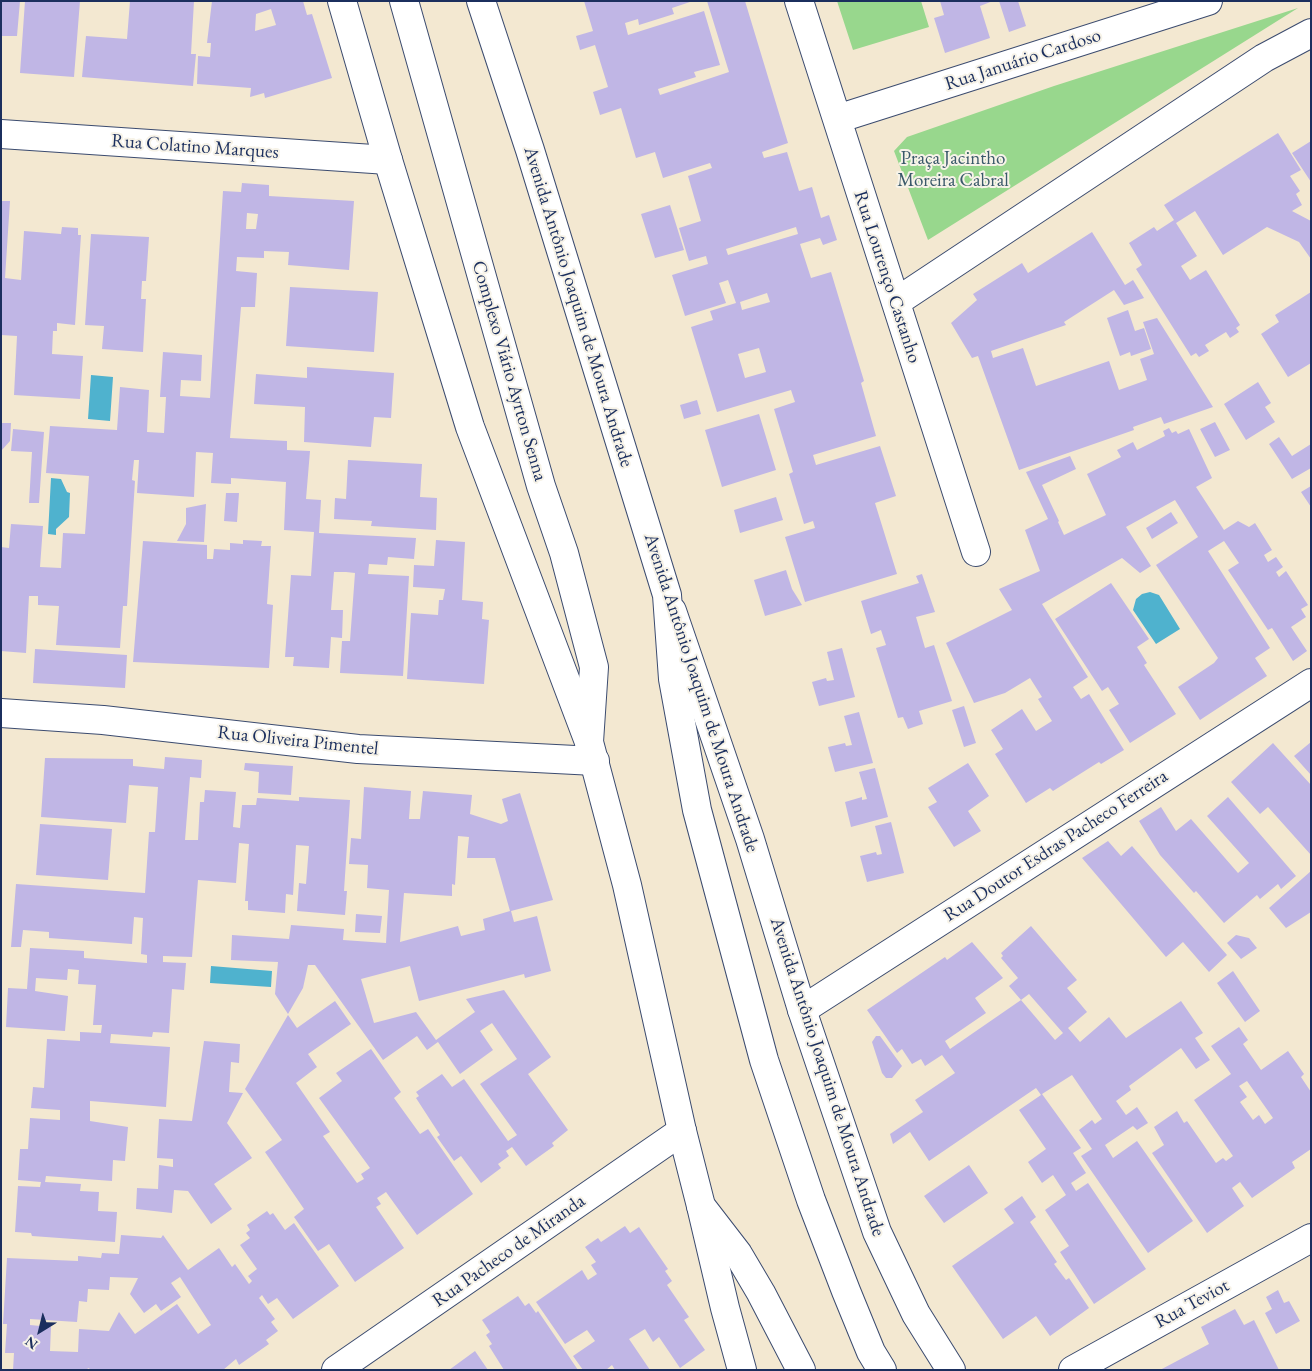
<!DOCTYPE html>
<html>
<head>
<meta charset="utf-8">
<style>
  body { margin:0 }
  #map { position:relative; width:1312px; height:1371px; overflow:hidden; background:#f3e8d1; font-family:"EB Garamond",serif }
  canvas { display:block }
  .frame { position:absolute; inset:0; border:2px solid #1b2f5e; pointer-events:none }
  .north { position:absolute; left:15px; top:1306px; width:50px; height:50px; -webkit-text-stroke:4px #f7f3e8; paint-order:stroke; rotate:216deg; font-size:14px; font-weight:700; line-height:20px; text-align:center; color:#1b2f5e }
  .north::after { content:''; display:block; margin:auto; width:18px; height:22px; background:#1b2f5e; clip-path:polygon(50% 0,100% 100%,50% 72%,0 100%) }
</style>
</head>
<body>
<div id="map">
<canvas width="1312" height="1371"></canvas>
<div class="frame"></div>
<div class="north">N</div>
</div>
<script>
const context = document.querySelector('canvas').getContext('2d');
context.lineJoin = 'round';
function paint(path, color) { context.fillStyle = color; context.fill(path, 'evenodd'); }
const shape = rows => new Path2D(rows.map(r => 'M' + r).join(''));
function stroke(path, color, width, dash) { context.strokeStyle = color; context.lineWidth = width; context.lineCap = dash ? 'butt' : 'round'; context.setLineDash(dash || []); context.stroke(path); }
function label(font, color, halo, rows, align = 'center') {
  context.font = font + ' "EB Garamond",serif'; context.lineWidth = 4; context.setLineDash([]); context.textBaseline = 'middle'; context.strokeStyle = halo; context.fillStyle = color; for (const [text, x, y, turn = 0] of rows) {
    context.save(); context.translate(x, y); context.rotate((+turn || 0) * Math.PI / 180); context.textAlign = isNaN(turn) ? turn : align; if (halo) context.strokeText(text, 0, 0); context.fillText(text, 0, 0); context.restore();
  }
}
paint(shape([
  [837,1,921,1,929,27,853,50],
  [1298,8,928,240,894,151,907,137,1054,86]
]), '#98d78d');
paint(shape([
  [91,375,113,377,110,421,88,419],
  [51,478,61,479,67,492,70,493,69,517,56,529,56,535,48,534],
  [1150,592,1159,595,1180,629,1156,644,1133,610,1136,599,1142,594],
  [211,966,272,971,271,987,210,983]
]), '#4fb2ce');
paint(shape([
  [1,1,20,1,17,36,1,36],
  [25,1,80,1,74,77,20,73],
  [130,1,194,1,191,54,196,54,193,86,82,77,86,36,127,39],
  [212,1,303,1,307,15,312,14,332,78,265,98,264,93,250,97,251,88,197,84,198,56,210,57,211,43,207,43],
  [271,9,276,25,255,31,256,14],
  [584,1,693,1,672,8,674,14,639,25,638,19,625,23,628,35,704,11,720,65,694,72,696,77,658,89,660,95,729,72,707,1,745,1,788,143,762,152,764,158,787,152,799,191,812,187,821,218,829,215,837,240,823,245,820,238,800,244,811,278,831,272,864,381,861,383,876,436,813,455,816,465,880,446,896,496,875,503,897,574,805,602,785,537,815,528,813,521,804,524,789,474,793,472,774,409,795,402,791,390,717,412,691,327,713,320,710,311,736,303,728,280,719,283,726,303,685,316,672,275,708,264,706,256,689,261,679,228,701,221,688,176,712,168,710,163,663,178,655,152,636,158,621,108,600,115,593,92,608,87,595,45,580,50,576,36,593,31],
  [796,227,798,234,728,255,726,249],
  [767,293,770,302,742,310,740,302],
  [759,348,766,372,745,378,738,354],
  [940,1,993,1,980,6,990,38,945,53,934,18,944,15],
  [999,1,1018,1,1026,26,1009,32],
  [1278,133,1301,170,1290,176,1300,191,1296,194,1302,205,1292,211,1311,221,1311,259,1299,242,1267,227,1223,255,1195,211,1176,223,1197,256,1181,266,1190,280,1206,270,1240,325,1236,328,1239,332,1230,338,1226,332,1205,345,1209,351,1199,357,1196,353,1191,356,1136,269,1142,265,1129,243,1154,227,1157,231,1174,220,1164,205],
  [1311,141,1311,182,1292,153],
  [242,183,269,185,269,196,354,201,349,270,288,265,289,252,264,251,264,258,237,257,236,271,257,273,255,307,241,307,230,438,287,441,287,450,310,451,306,499,321,500,319,533,416,538,414,559,388,557,387,565,369,564,368,574,409,576,403,676,340,673,342,641,350,641,355,573,346,572,334,572,331,610,343,610,342,638,331,637,329,668,293,666,294,657,285,657,291,575,311,576,314,532,284,530,286,482,231,478,231,484,211,483,213,453,196,452,194,497,137,493,139,460,134,460,132,480,135,481,127,606,123,606,120,648,56,645,59,606,38,605,38,596,29,596,26,653,1,651,1,547,9,548,11,524,43,526,40,567,61,568,63,533,85,534,89,476,46,473,50,426,117,430,120,387,149,390,147,432,164,433,166,397,160,397,163,352,202,355,201,381,181,380,180,396,210,398,223,191,241,192],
  [247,213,258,214,256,229,246,229],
  [1,201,10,201,5,278,21,280,24,231,61,234,62,227,78,228,78,235,81,235,75,325,57,323,57,331,53,331,52,354,83,356,80,399,14,395,17,336,1,335],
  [670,205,684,250,655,258,641,214],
  [1092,232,1125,285,1133,280,1144,298,1124,305,1114,290,1064,322,1066,325,991,351,993,358,1023,348,1036,386,1109,361,1119,390,1147,380,1140,359,1154,354,1143,322,1157,318,1213,407,1164,424,1161,417,1133,427,1134,430,1019,470,978,356,972,358,951,323,977,300,973,294,1022,263,1028,273],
  [91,234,149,237,146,281,142,281,141,299,146,299,143,352,102,349,104,326,85,325],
  [290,287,378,292,374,352,286,346],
  [1311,292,1311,363,1288,377,1261,334,1279,322,1275,315],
  [1128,310,1135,331,1144,328,1151,349,1131,356,1130,352,1120,356,1107,318],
  [307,367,394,373,391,418,374,417,371,447,304,442,305,407,254,404,256,374,307,378],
  [1258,382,1271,403,1265,407,1275,422,1246,440,1224,404],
  [697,400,701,414,684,419,680,405],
  [759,414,776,470,722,487,705,430],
  [1215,422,1230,450,1215,457,1200,429],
  [1,423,11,423,10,441,1,451],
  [1169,428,1172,433,1176,431,1178,434,1189,429,1212,478,1196,487,1224,530,1238,521,1249,527,1255,523,1272,550,1264,555,1268,562,1276,557,1283,567,1276,572,1279,577,1286,571,1308,605,1301,609,1306,617,1291,627,1307,651,1293,661,1272,628,1268,630,1228,570,1239,563,1224,541,1208,551,1270,648,1255,658,1267,676,1200,720,1178,687,1214,663,1218,658,1156,565,1198,537,1175,500,1126,527,1151,566,1140,573,1122,558,1042,604,1088,677,1073,687,1081,699,1089,694,1124,750,1101,764,1099,762,1053,791,1050,788,1026,803,995,754,1003,749,991,730,1022,709,1036,731,1052,721,1038,699,1042,697,1030,678,1005,693,974,703,946,643,1012,610,999,589,1040,571,1025,530,1048,519,1026,472,1070,456,1076,469,1042,485,1059,521,1058,522,1064,535,1106,515,1087,474,1121,457,1117,450,1133,442,1137,450,1165,436,1163,431],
  [13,429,44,432,39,503,29,503,32,452,11,451],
  [1279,437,1292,456,1311,444,1311,468,1292,479,1269,444],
  [348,460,422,464,420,497,437,498,436,530,371,526,372,521,334,519,335,498,346,499],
  [1311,486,1311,507,1301,492],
  [226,493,239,493,237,522,224,521],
  [776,497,783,520,740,533,734,510],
  [206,504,204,542,177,541,186,524,186,508],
  [1171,512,1178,523,1152,539,1146,528],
  [243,540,262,541,261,546,271,546,267,604,273,605,269,668,133,662,143,541,207,545,207,559,213,559,214,549,230,550,230,543,243,544],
  [436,540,465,542,462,600,483,602,482,619,489,620,484,684,407,679,411,613,438,615,439,600,443,600,445,589,413,587,414,565,434,566],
  [786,570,792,589,802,605,765,616,754,580],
  [922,574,935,612,916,617,925,648,934,645,952,701,919,711,923,724,908,729,903,717,898,718,876,648,886,645,881,630,871,634,861,601,919,583,916,576],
  [1111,583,1149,639,1137,647,1147,663,1144,665,1176,714,1130,743,1109,710,1119,704,1108,687,1102,691,1055,619],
  [842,648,855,697,819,706,812,682,826,678,827,681,834,680,827,652],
  [35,649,127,655,125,688,33,683],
  [964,706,976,743,964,747,952,710],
  [859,712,873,763,835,772,828,747,845,743,846,746,852,745,844,716],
  [1311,742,1311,775,1294,756],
  [1273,743,1311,785,1311,855,1268,807,1260,814,1231,782],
  [165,757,202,760,201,778,190,777,185,840,198,840,200,802,204,802,205,790,236,792,233,827,240,828,242,805,256,805,257,798,299,801,299,797,350,800,344,891,347,891,345,915,297,911,299,883,306,884,309,846,296,845,293,895,286,894,285,913,248,910,248,901,245,901,249,844,239,843,236,883,198,880,192,957,163,956,163,962,186,963,184,990,172,989,169,1033,153,1032,152,1037,111,1034,110,1043,170,1047,166,1107,90,1101,90,1121,128,1127,125,1161,113,1160,112,1181,46,1176,45,1182,81,1184,80,1191,99,1192,98,1211,117,1212,115,1242,32,1236,31,1233,15,1232,18,1186,40,1187,41,1182,18,1180,20,1149,28,1149,30,1118,60,1120,60,1110,31,1108,33,1087,44,1088,47,1039,80,1041,80,1032,101,1033,102,1025,93,1025,96,985,78,984,79,970,68,969,67,980,36,978,35,991,68,996,65,1031,6,1027,8,988,27,989,30,948,84,951,84,958,147,963,147,955,141,954,143,918,134,917,132,944,49,938,49,932,23,930,21,947,11,947,16,884,145,893,149,832,155,832,158,787,129,785,126,823,41,817,45,758,133,759,133,766,164,769],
  [245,763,293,766,291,795,258,793,259,772,244,770],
  [968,763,989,796,968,811,981,831,954,847,928,807,937,802,928,788],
  [875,768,888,817,851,827,845,802,862,797,862,800,867,799,859,772],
  [364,787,411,791,409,819,420,819,423,791,472,795,470,814,501,824,508,821,502,799,520,793,553,900,511,911,514,922,537,916,551,971,525,978,524,974,419,1001,410,966,361,979,374,1023,416,1012,436,1040,475,1012,466,999,504,990,551,1057,528,1074,568,1130,552,1143,554,1146,526,1166,512,1147,506,1151,509,1156,498,1164,501,1168,481,1183,461,1156,454,1161,437,1137,440,1135,416,1098,419,1096,416,1092,442,1074,452,1087,464,1079,508,1141,517,1135,480,1084,517,1059,492,1023,480,1031,493,1050,460,1074,438,1042,427,1050,417,1036,383,1060,315,965,308,965,303,988,288,1014,275,994,278,962,231,960,232,935,289,939,291,925,344,929,343,940,386,943,389,890,367,888,368,865,349,864,351,838,361,839],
  [458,836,469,837,467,858,495,858,510,911,483,919,485,930,461,936,458,926,400,942,404,893,452,896,452,884,455,885],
  [1228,797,1296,876,1281,889,1278,884,1260,899,1257,895,1224,923,1196,891,1194,893,1160,855,1139,821,1161,807,1176,831,1191,819,1238,873,1249,863,1207,816],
  [891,822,904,873,867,882,860,856,876,852,877,855,882,854,875,826],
  [40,824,112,829,108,880,36,875],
  [1108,841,1121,856,1132,846,1227,955,1209,972,1183,942,1166,957,1082,858],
  [1311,871,1311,912,1286,928,1269,908],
  [356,914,382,916,380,933,355,932],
  [1031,926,1077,980,1067,988,1087,1012,1068,1028,1080,1042,1109,1017,1126,1038,1181,1001,1203,1033,1195,1038,1210,1060,1196,1069,1181,1048,1129,1086,1131,1090,1116,1101,1126,1115,1137,1107,1148,1123,1137,1130,1133,1126,1105,1145,1113,1158,1137,1141,1193,1221,1148,1253,1081,1156,1092,1149,1079,1130,1092,1120,1095,1124,1102,1119,1072,1075,1042,1094,1081,1148,1073,1153,1086,1173,1071,1183,1076,1191,1088,1183,1146,1269,1094,1304,1060,1252,1069,1246,1045,1210,1066,1195,1053,1175,1042,1183,1028,1162,1046,1149,1019,1110,1041,1095,1036,1088,929,1161,910,1132,893,1144,890,1134,923,1112,915,1100,955,1073,942,1055,925,1066,921,1059,912,1064,902,1049,897,1053,867,1010,945,957,947,960,972,942,1003,978,975,998,986,1013,945,1041,950,1049,1021,1000,1055,1040,1063,1033,1029,994,1021,1000,1009,986,1018,978,1001,958,1003,956,1001,953],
  [1236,935,1249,938,1257,948,1241,959,1227,943],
  [1233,971,1260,1011,1245,1022,1217,983],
  [335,1001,351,1024,308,1054,317,1067,296,1083,330,1132,323,1136,357,1183,364,1179,361,1174,370,1168,319,1098,342,1081,336,1073,371,1049,401,1092,394,1098,420,1134,428,1129,473,1194,417,1235,386,1192,377,1198,381,1204,376,1207,404,1248,355,1282,329,1244,318,1251,294,1217,304,1209,265,1152,282,1140,245,1089,288,1015,297,1028],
  [1239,1027,1248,1040,1243,1044,1261,1070,1288,1051,1304,1074,1301,1077,1311,1092,1311,1149,1292,1162,1295,1168,1252,1198,1240,1182,1232,1188,1244,1206,1207,1233,1152,1153,1164,1145,1154,1127,1177,1111,1184,1123,1187,1121,1216,1163,1223,1158,1226,1161,1233,1156,1194,1100,1231,1074,1211,1046],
  [1247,1081,1273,1118,1265,1124,1259,1115,1253,1120,1240,1102,1247,1097,1239,1086],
  [876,1036,880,1036,902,1066,892,1078,886,1078,882,1073,872,1042],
  [204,1041,240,1044,239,1063,231,1062,229,1092,243,1093,227,1123,252,1158,214,1184,232,1209,211,1224,188,1191,174,1190,172,1213,136,1209,137,1188,158,1189,159,1165,173,1167,173,1159,157,1158,159,1119,192,1121],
  [969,1165,988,1193,944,1223,924,1196],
  [1022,1196,1036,1217,1030,1222,1057,1262,1054,1264,1066,1280,1069,1278,1089,1308,1050,1336,1036,1316,1003,1339,952,1266,1014,1223,1004,1209],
  [267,1211,270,1215,273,1213,285,1230,294,1223,339,1286,293,1319,277,1298,268,1304,262,1295,259,1298,275,1319,271,1322,278,1331,266,1340,269,1344,239,1365,236,1359,223,1370,92,1370,88,1368,87,1370,13,1370,14,1353,5,1353,7,1324,3,1324,7,1258,78,1261,78,1256,101,1258,102,1253,119,1254,121,1235,161,1238,163,1235,188,1270,219,1248,232,1267,235,1264,249,1284,252,1281,248,1276,257,1269,240,1245,250,1238,246,1233,250,1230,247,1225],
  [110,1277,138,1278,130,1294,144,1313,156,1304,161,1311,181,1297,171,1283,180,1277,211,1325,198,1334,177,1304,135,1334,119,1312,109,1331,79,1329,78,1352,50,1351,51,1327,30,1325,30,1319,77,1322,79,1301,87,1302,88,1289,109,1290],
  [625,1226,630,1233,639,1227,668,1269,665,1271,672,1281,667,1285,689,1317,684,1320,705,1350,680,1368,659,1337,653,1342,645,1329,629,1339,650,1370,615,1370,612,1365,606,1370,583,1370,573,1356,595,1341,587,1330,565,1344,536,1302,582,1270,588,1280,597,1274,591,1265,596,1262,585,1247,598,1238,601,1242],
  [1278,1290,1284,1303,1289,1301,1300,1321,1276,1334,1265,1313,1272,1309,1266,1297],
  [518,1296,525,1306,529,1303,536,1313,538,1311,578,1370,504,1370,489,1346,492,1344,486,1335,490,1332,482,1320],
  [1235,1309,1244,1325,1254,1320,1279,1370,1160,1370,1209,1344,1201,1327],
  [475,1351,488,1370,449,1370]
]), '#c0b6e5');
const minor = shape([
  [799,1,976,552],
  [837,119,1208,1],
  [1,134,388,160],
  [896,302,1264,58,1311,33],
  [1,713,103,720,358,749,595,761],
  [802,1010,1311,683],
  [336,1370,682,1131],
  [1073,1370,1311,1238]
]);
const major = shape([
  [342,1,388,160,470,427,589,742],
  [672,611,750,839,802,1010,877,1232,916,1314,951,1370],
  [701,1206,725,1308,742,1370]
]);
const highway = shape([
  [404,1,541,486,564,553,594,667,589,742,627,885,682,1131,701,1206,738,1254,761,1293,801,1370],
  [481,1,530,150,667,595,673,679,697,810,764,1060,811,1200,846,1291,871,1352,882,1370]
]);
stroke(minor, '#3b4b6f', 30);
stroke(major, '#3b4b6f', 30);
stroke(highway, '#3b4b6f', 30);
stroke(minor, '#fff', 28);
stroke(major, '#fff', 28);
stroke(highway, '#fff', 28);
label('19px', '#1b2f5e', '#f7f3e8', [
  ["Rua Januário Cardoso",1023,60,-18],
  ["Rua Colatino Marques",195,147,4],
  ["Rua Lourenço Castanho",887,277,72],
  ["Avenida Antônio Joaquim de Moura Andrade",578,307,73],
  ["Complexo Viário Ayrton Senna",509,371,74],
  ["Avenida Antônio Joaquim de Moura Andrade",701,693,72],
  ["Rua Oliveira Pimentel",298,741,6],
  ["Rua Doutor Esdras Pacheco Ferreira",1056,846,-33],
  ["Avenida Antônio Joaquim de Moura Andrade",827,1077,72],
  ["Rua Pacheco de Miranda",509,1251,-35],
  ["Rua Teviot",1192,1304,-29]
]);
label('19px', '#3a596a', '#f7f3e8', [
  ["Praça Jacintho",953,159],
  ["Moreira Cabral",953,181]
]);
</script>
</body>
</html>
